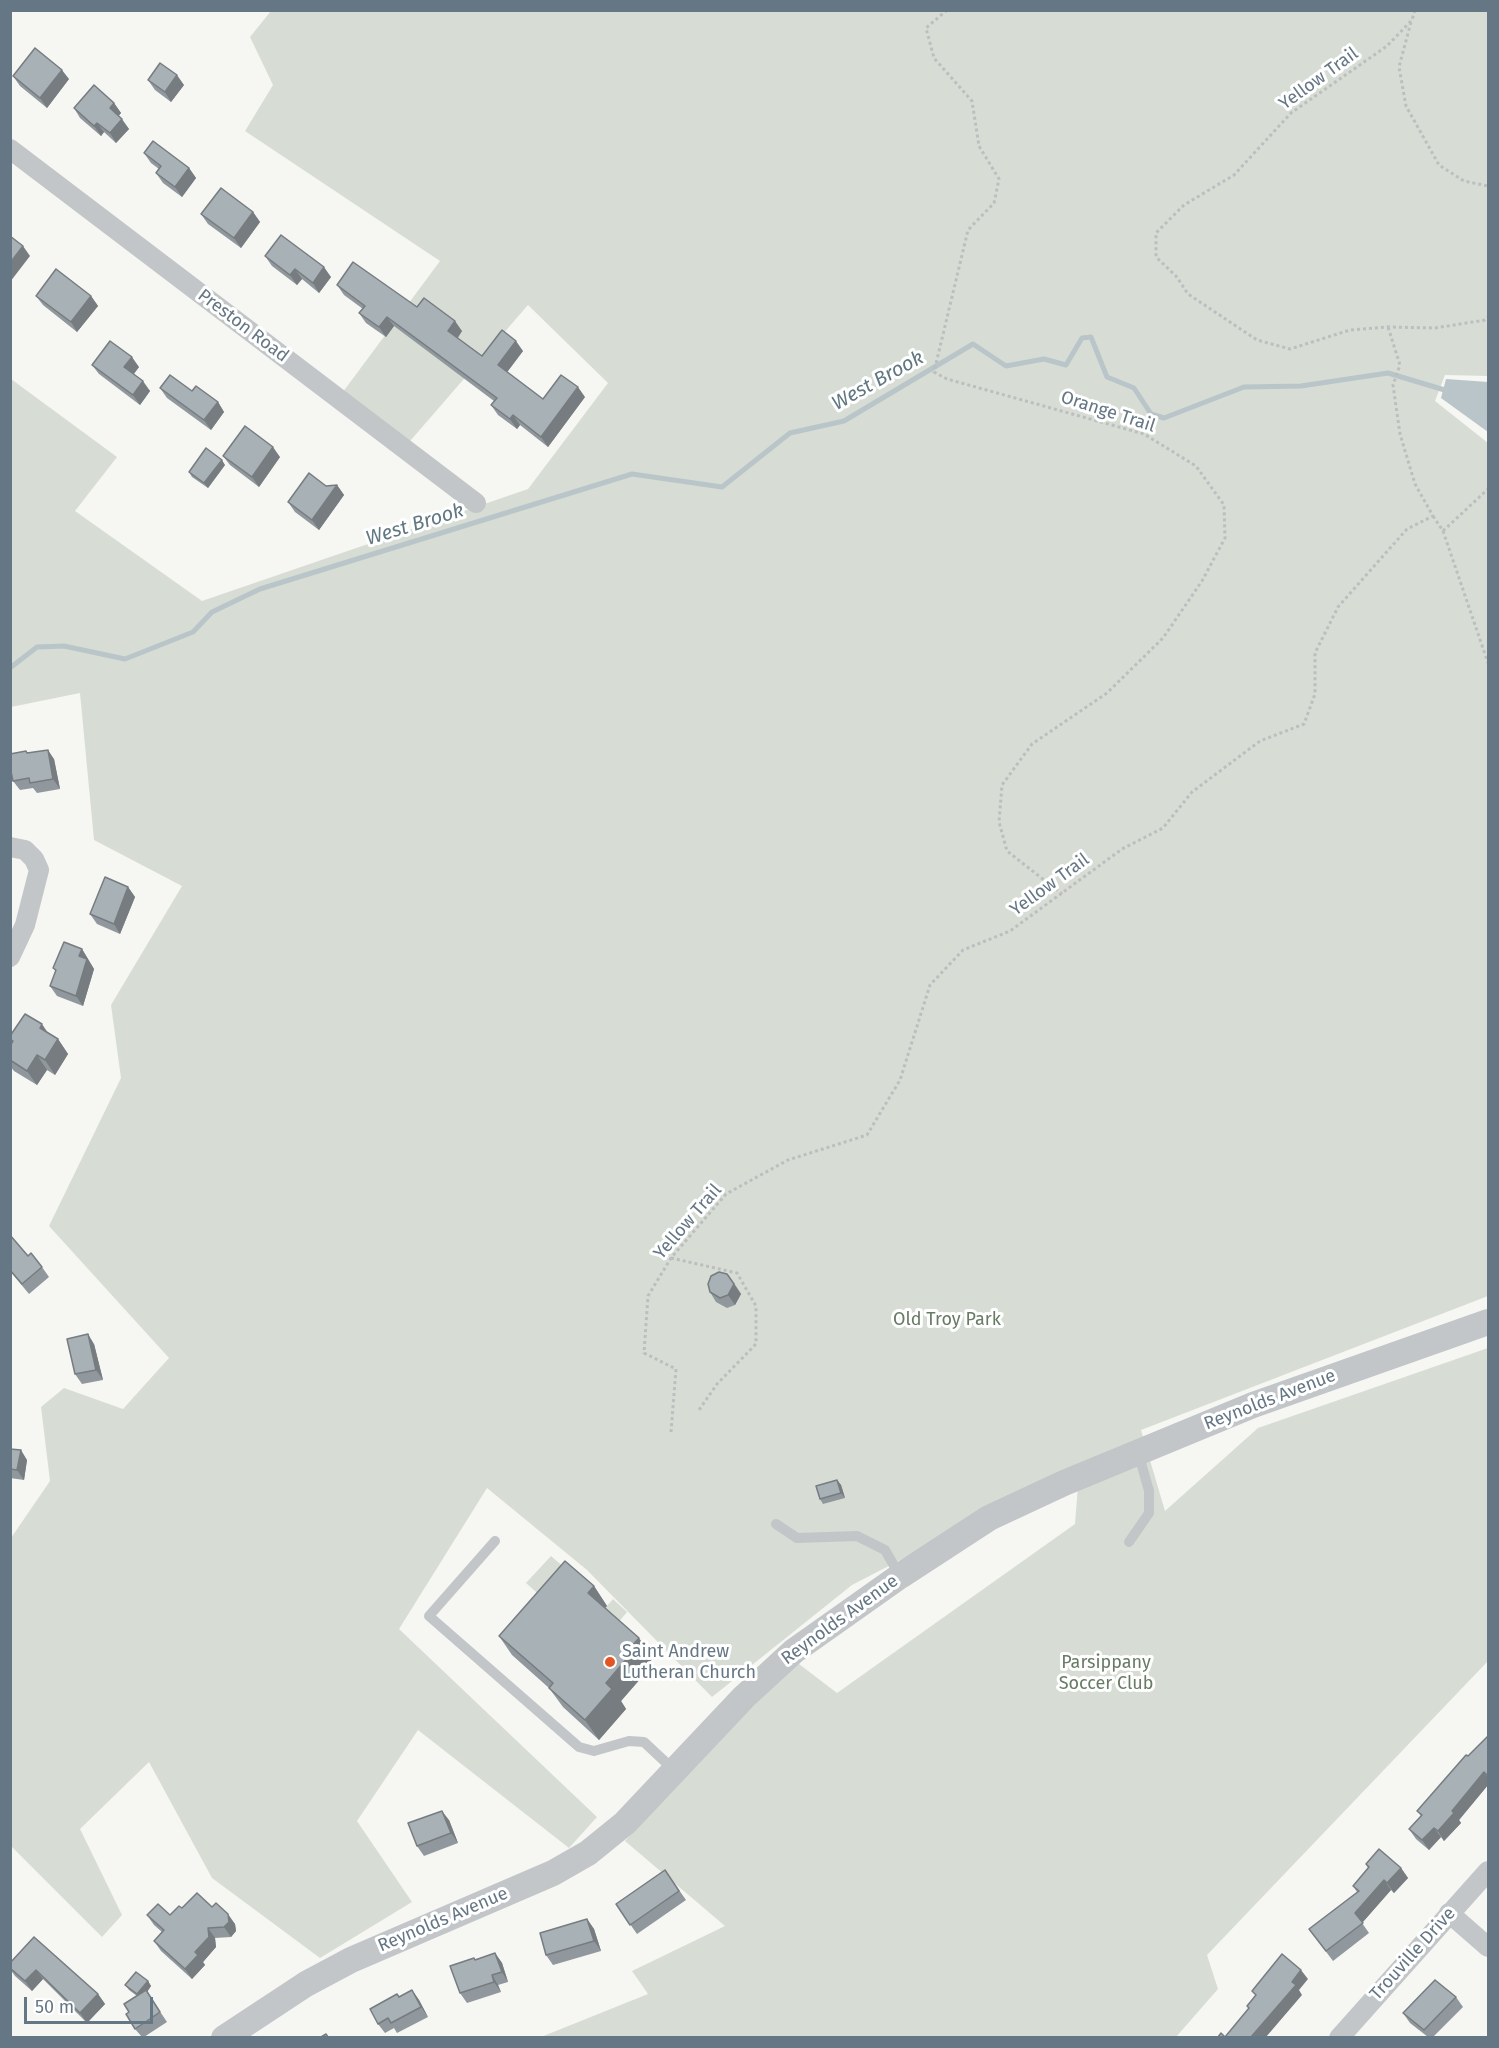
<!DOCTYPE html>
<html>
<head>
<meta charset="utf-8">
<style>
  body { margin:0 }
  #map { position:relative; width:1499px; height:2048px; overflow:hidden; background:#f6f6f3; font-family:"Fira Sans",sans-serif }
  canvas { display:block }
  .frame { position:absolute; inset:0; border:12px solid #657684; pointer-events:none }
  .scale { position:absolute; left:24px; top:1997px; width:129px; height:27px; box-sizing:border-box; border:3px solid #657684; border-top:0; padding-left:8px; font-size:18px; line-height:21px; white-space:nowrap; color:#657684; -webkit-text-stroke:4px #fff; paint-order:stroke }
</style>
</head>
<body>
<div id="map">
<canvas width="1499" height="2048"></canvas>
<div class="frame"></div>
<div class="scale">50 m</div>
</div>
<script>
const context = document.querySelector('canvas').getContext('2d');
context.lineJoin = 'round';
function paint(path, color) { context.fillStyle = color; context.fill(path, 'evenodd'); }
const shape = rows => new Path2D(rows.map(r => 'M' + r).join(''));
function stroke(path, color, width, dash) { context.strokeStyle = color; context.lineWidth = width; context.lineCap = dash ? 'butt' : 'round'; context.setLineDash(dash || []); context.stroke(path); }
function label(font, color, halo, rows, align = 'center') {
  context.font = font + ' "Fira Sans",sans-serif'; context.lineWidth = 6; context.setLineDash([]); context.textBaseline = 'middle'; context.strokeStyle = halo; context.fillStyle = color; for (const [text, x, y, turn = 0] of rows) {
    context.save(); context.translate(x, y); context.rotate((+turn || 0) * Math.PI / 180); context.textAlign = isNaN(turn) ? turn : align; if (halo) context.strokeText(text, 0, 0); context.fillText(text, 0, 0); context.restore();
  }
}
paint(shape([
  [271,11,1488,11,1488,376,1445,375,1435,401,1488,443,1488,1296,1141,1430,1165,1511,1258,1428,1488,1348,1488,1661,1207,1955,1218,1989,1176,2037,541,2037,648,1994,632,1971,725,1926,625,1841,721,1732,795,1661,837,1693,1075,1524,1079,1473,1097,1458,852,1585,712,1697,587,1570,487,1488,399,1629,597,1817,569,1848,418,1730,357,1821,412,1902,320,1958,212,1878,149,1762,80,1829,122,1915,102,1937,11,1846,11,1538,50,1481,41,1407,64,1388,123,1409,169,1358,49,1226,121,1078,111,1005,182,886,94,840,80,693,11,707,11,379,117,457,75,511,202,601,528,489,608,383,528,305,404,448,337,400,440,261,245,131,273,85,250,37],
  [551,1556,579,1580,554,1608,526,1583],
  [613,1599,627,1612,607,1636,592,1623]
]), '#d7ddd4');
paint(shape([
  [1446,379,1488,382,1488,432,1441,398]
]), '#b9c5c9');
stroke(shape([
  [10,668,37,647,64,646,125,659,193,632,212,612,260,589,632,474,722,487,790,433,844,421,973,344,1006,366,1044,359,1066,365,1082,338,1091,337,1107,377,1134,388,1151,414,1164,418,1244,387,1301,386,1388,373,1448,391]
]), '#b9c5c9', 5);
stroke(shape([
  [947,10,926,28,934,58,972,101,979,146,999,179,994,203,968,230,934,372,947,379,1144,434,1196,466,1224,505,1225,538,1202,581,1163,638,1107,693,1032,744,1002,785,999,822,1007,851,1062,894],
  [1415,10,1412,20,1387,46,1291,113,1234,175,1184,205,1156,233,1156,257,1176,276,1188,294,1257,340,1290,349,1350,330,1388,327,1435,328,1485,320,1488,317],
  [1411,22,1399,67,1406,106,1439,165,1464,181,1488,186],
  [1433,516,1443,531,1488,663],
  [1443,531,1488,489],
  [671,1258,737,1273,756,1306,756,1344,717,1384,699,1410],
  [671,1432,676,1369,644,1353,648,1296,671,1258,726,1194,788,1160,867,1135,900,1080,930,985,963,950,1010,931,1122,849,1163,828,1192,792,1260,741,1304,724,1315,694,1315,653,1338,607,1407,529,1433,516,1415,484,1400,434,1393,385,1400,365,1388,327]
]), '#bcbec0', 3, [3, 3]);
stroke(shape([
  [776,1524,797,1538,857,1536,885,1550,900,1576],
  [495,1541,429,1616,579,1747,594,1751,629,1741,644,1742,675,1771],
  [1129,1542,1149,1513,1149,1491,1138,1452]
]), '#c2c6c9', 10);
stroke(shape([
  [10,149,476,503],
  [10,847,25,850,34,859,39,870,25,925,10,957],
  [1449,1913,1488,1947],
  [1339,2038,1488,1871]
]), '#c2c6c9', 20);
stroke(shape([
  [224,2038,306,1984,351,1960,553,1873,588,1853,625,1823,744,1697,794,1651,900,1576,989,1518,1064,1483,1253,1405,1488,1322]
]), '#c2c6c9', 26);
paint(shape([
  [13,76,69,79,47,108,20,86],
  [148,80,184,85,171,102,155,90],
  [114,103,121,113,118,116,129,129,116,143,104,132,101,136,80,118,74,108],
  [144,153,189,168,196,178,182,197,163,183,156,173,159,169,151,163],
  [253,212,260,222,241,248,208,224,201,214],
  [265,256,331,277,319,293,302,279,297,285,272,266],
  [337,285,417,307,462,331,458,338,482,356,523,351,507,372,543,399,585,397,548,447,520,425,517,429,498,415,491,405,494,401,394,326,386,337,366,323,359,313,363,309,344,295],
  [36,296,91,296,98,306,77,332,43,305],
  [92,365,139,367,134,374,150,391,140,405,99,374],
  [160,388,192,391,218,402,224,412,211,430,167,398],
  [223,456,280,457,259,487,230,465],
  [225,465,208,488,192,477,189,472],
  [337,485,344,495,319,530,295,512,288,502],
  [28,753,54,759,60,789,37,793,33,788,20,790,13,781],
  [128,887,135,897,120,934,97,924,90,914],
  [82,949,94,969,83,1006,57,996,50,986,56,972,53,968],
  [48,1033,58,1039,68,1054,55,1075,47,1070,37,1085,14,1071,10,1066,10,1045,12,1043,10,1040,10,1036],
  [10,1235,28,1256,42,1267,49,1277,29,1294,10,1271],
  [734,1283,741,1294,735,1305,727,1308,716,1302,710,1292],
  [94,1344,103,1380,82,1384,75,1374],
  [10,1449,27,1460,24,1480,10,1478],
  [837,1480,841,1485,845,1498,823,1504,820,1499],
  [594,1586,607,1606,605,1608,653,1658,646,1666,648,1670,621,1701,626,1709,599,1740,563,1707,549,1688,512,1655,499,1636],
  [1488,1736,1488,1785,1459,1820,1461,1823,1444,1841,1441,1837,1429,1850,1416,1839,1409,1829,1421,1816,1417,1811,1468,1756],
  [449,1820,458,1843,424,1856,417,1846],
  [1366,1864,1401,1868,1408,1878,1394,1893,1391,1890,1362,1923,1369,1933,1333,1961,1309,1929,1357,1892,1353,1886,1368,1868],
  [665,1870,686,1900,637,1934,616,1904],
  [212,1907,235,1924,236,1931,231,1937,215,1938,216,1947,203,1962,205,1965,192,1979,161,1951,154,1941,162,1932,154,1925,147,1915,170,1915,182,1908],
  [587,1919,594,1929,601,1951,553,1965,546,1955],
  [34,1937,98,1994,105,2004,87,2023,43,1979,32,1991,15,1976,10,1969,10,1963],
  [495,1953,502,1963,508,1982,498,1985,501,1992,467,2003,460,1993,475,1960],
  [148,1981,151,1986,147,1992,167,2022,144,2037,142,2037,135,2029,129,2012,137,1996,129,1990,125,1985],
  [412,1990,419,2000,428,2017,397,2033,394,2028,385,2033,378,2024,399,1997],
  [1456,1997,1463,2007,1433,2037,1428,2037,1410,2023,1403,2013]
]), '#90989d');
paint(shape([
  [62,70,69,79,47,108,40,98],
  [177,75,184,85,171,102,165,92],
  [114,103,121,113,117,118,110,108],
  [122,119,129,129,116,143,110,133],
  [97,123,104,132,101,136,94,126],
  [189,168,196,178,182,197,175,187],
  [253,212,260,222,241,248,234,238],
  [23,246,30,256,10,282,10,263],
  [324,267,331,277,319,293,313,283],
  [295,269,302,279,297,285,290,275],
  [91,296,98,306,77,332,71,322],
  [387,317,394,326,386,337,379,327],
  [455,321,462,331,455,341,448,331],
  [516,341,523,351,505,375,498,365],
  [132,357,139,367,131,377,124,367],
  [143,381,150,391,140,405,133,395],
  [578,387,585,397,548,447,541,437],
  [218,402,224,412,211,430,204,420],
  [513,415,520,425,517,429,510,419],
  [273,447,280,457,259,487,252,477],
  [222,460,225,465,208,488,204,483],
  [337,485,344,495,319,530,312,520],
  [48,750,54,759,60,789,53,779],
  [128,887,135,897,120,934,114,924],
  [82,949,94,969,83,1006,76,996,79,956],
  [42,1024,52,1039,40,1028],
  [58,1039,68,1054,55,1075,45,1060],
  [37,1055,47,1070,37,1085,27,1071],
  [727,1274,741,1294,735,1305,728,1295],
  [88,1334,94,1344,103,1380,96,1370],
  [21,1450,27,1460,24,1480,17,1470],
  [837,1480,841,1485,845,1498,841,1493],
  [594,1586,607,1606,601,1612,588,1593],
  [639,1638,653,1658,646,1666,648,1670,621,1701,626,1709,599,1740,585,1720,606,1683,631,1647],
  [1484,1772,1488,1778,1488,1785,1459,1820,1461,1823,1444,1841,1438,1831,1452,1811],
  [442,1811,449,1820,458,1843,451,1833],
  [1434,1828,1441,1837,1429,1850,1422,1840],
  [1401,1868,1408,1878,1394,1893,1387,1883],
  [1384,1880,1391,1890,1362,1923,1355,1913],
  [228,1914,235,1924,236,1931,231,1937,224,1927],
  [587,1919,594,1929,601,1951,594,1941],
  [208,1928,215,1938,216,1947,203,1962,205,1965,192,1979,185,1969,195,1952],
  [495,1953,502,1963,508,1982,502,1972],
  [36,1970,43,1979,32,1991,25,1981],
  [1301,1970,1308,1979,1299,1990,1302,1995,1266,2037,1251,2037],
  [492,1975,498,1985,501,1992,494,1982],
  [148,1981,151,1986,147,1992,167,2022,147,1992,141,1999,137,1994],
  [412,1990,419,2000,428,2017,421,2007],
  [98,1994,105,2004,87,2023,80,2013]
]), '#767c7f');
const building = shape([
  [35,48,62,70,40,98,13,76,35,48],
  [160,63,177,75,165,92,148,80,160,63],
  [94,85,114,103,110,108,122,119,110,133,97,123,94,126,74,108,94,85],
  [153,141,189,168,175,187,156,173,161,166,144,153,153,141],
  [221,188,253,212,234,238,201,214,221,188],
  [281,235,324,267,313,283,295,269,290,275,265,256,281,235],
  [10,236,23,246,10,263,10,236],
  [353,262,417,307,424,298,455,321,448,331,482,356,502,330,516,341,498,365,543,399,561,375,578,387,541,437,513,415,510,419,491,405,497,398,387,317,379,327,359,313,365,306,337,285,353,262],
  [56,269,91,296,71,322,36,296,56,269],
  [110,341,132,357,124,367,143,381,133,395,92,365,110,341],
  [170,375,192,391,196,386,218,402,204,420,160,388,170,375],
  [245,426,273,447,252,477,223,456,245,426],
  [206,448,222,460,204,483,189,472,206,448],
  [309,473,326,486,337,485,312,520,288,502,309,473],
  [48,750,53,779,30,783,29,778,13,781,10,767,10,754,26,751,27,753,48,750],
  [105,877,128,887,114,924,90,914,105,877],
  [64,942,82,949,79,956,87,959,76,996,50,986,56,970,53,968,64,942],
  [25,1014,42,1024,40,1028,58,1039,45,1060,37,1055,27,1071,10,1060,10,1046,13,1041,10,1039,10,1036,25,1014],
  [10,1235,28,1256,31,1253,42,1267,22,1284,10,1270,10,1235],
  [719,1272,727,1274,734,1284,728,1295,720,1298,710,1292,708,1284,711,1276,719,1272],
  [88,1334,96,1370,75,1374,67,1339,88,1334],
  [10,1449,21,1450,17,1470,10,1469,10,1449],
  [837,1480,841,1493,820,1499,816,1486,837,1480],
  [565,1561,594,1586,588,1593,639,1638,631,1647,634,1650,606,1683,612,1689,585,1720,549,1688,553,1683,499,1636,565,1561],
  [1488,1736,1488,1774,1487,1775,1484,1772,1452,1811,1454,1813,1438,1831,1434,1828,1422,1840,1409,1829,1422,1815,1417,1811,1466,1755,1468,1756,1488,1736],
  [442,1811,451,1833,417,1846,408,1823,442,1811],
  [1379,1849,1401,1868,1387,1883,1384,1880,1355,1913,1363,1923,1326,1951,1309,1929,1359,1891,1353,1886,1369,1867,1366,1864,1379,1849],
  [665,1870,679,1891,630,1925,616,1904,665,1870],
  [197,1893,212,1907,216,1903,228,1914,229,1922,224,1927,208,1928,209,1937,195,1952,198,1955,185,1969,154,1941,164,1930,147,1915,158,1904,170,1915,179,1906,182,1908,197,1893],
  [587,1919,594,1941,546,1955,540,1933,587,1919],
  [34,1937,98,1994,80,2013,36,1970,25,1981,10,1968,10,1963,34,1937],
  [495,1953,502,1972,492,1975,494,1982,460,1993,450,1966,474,1958,475,1960,495,1953],
  [1282,1954,1301,1970,1292,1982,1296,1985,1251,2037,1218,2037,1221,2033,1225,2037,1249,2008,1247,2006,1256,1995,1252,1991,1282,1954],
  [136,1972,148,1981,137,1994,125,1985,136,1972],
  [1435,1980,1456,1997,1424,2030,1403,2013,1435,1980],
  [146,1990,160,2012,135,2029,126,2014,129,2012,124,2004,146,1990],
  [412,1990,421,2007,391,2023,388,2018,378,2024,370,2009,397,1994,399,1997,412,1990],
  [326,2034,328,2037,321,2037,326,2034]
]);
paint(building, '#a8b1b6');
stroke(building, '#767c7f', 1.5);
for (const [x, y, r, color] of [
  [610,1662,6,"#e45525"]
]) { const dot = new Path2D(); dot.arc(x, y, r, 0, 2 * Math.PI); context.fillStyle = color; context.fill(dot); stroke(dot, '#fff', 2); }
label('18px', '#657684', '#fff', [
  ["Yellow Trail",1319,79,-36],
  ["Preston Road",243,326,37],
  ["Orange Trail",1108,412,18],
  ["Yellow Trail",1050,885,-36],
  ["Yellow Trail",688,1222,-49],
  ["Reynolds Avenue",1270,1400,-21],
  ["Reynolds Avenue",840,1620,-36],
  ["Reynolds Avenue",443,1920,-23],
  ["Trouville Drive",1413,1954,-48]
]);
label('18px', '#687b64', '#fff', [
  ["Old Troy Park",947,1320],
  ["Parsippany",1106,1663],
  ["Soccer Club",1106,1684]
]);
label('18px', '#657684', '#fff', [
  ["Saint Andrew",622,1652],
  ["Lutheran Church",622,1673]
], 'left');
label('italic 20px', '#617781', '#fff', [
  ["West Brook",878,381,-29],
  ["West Brook",415,525,-17]
]);
</script>
</body>
</html>
